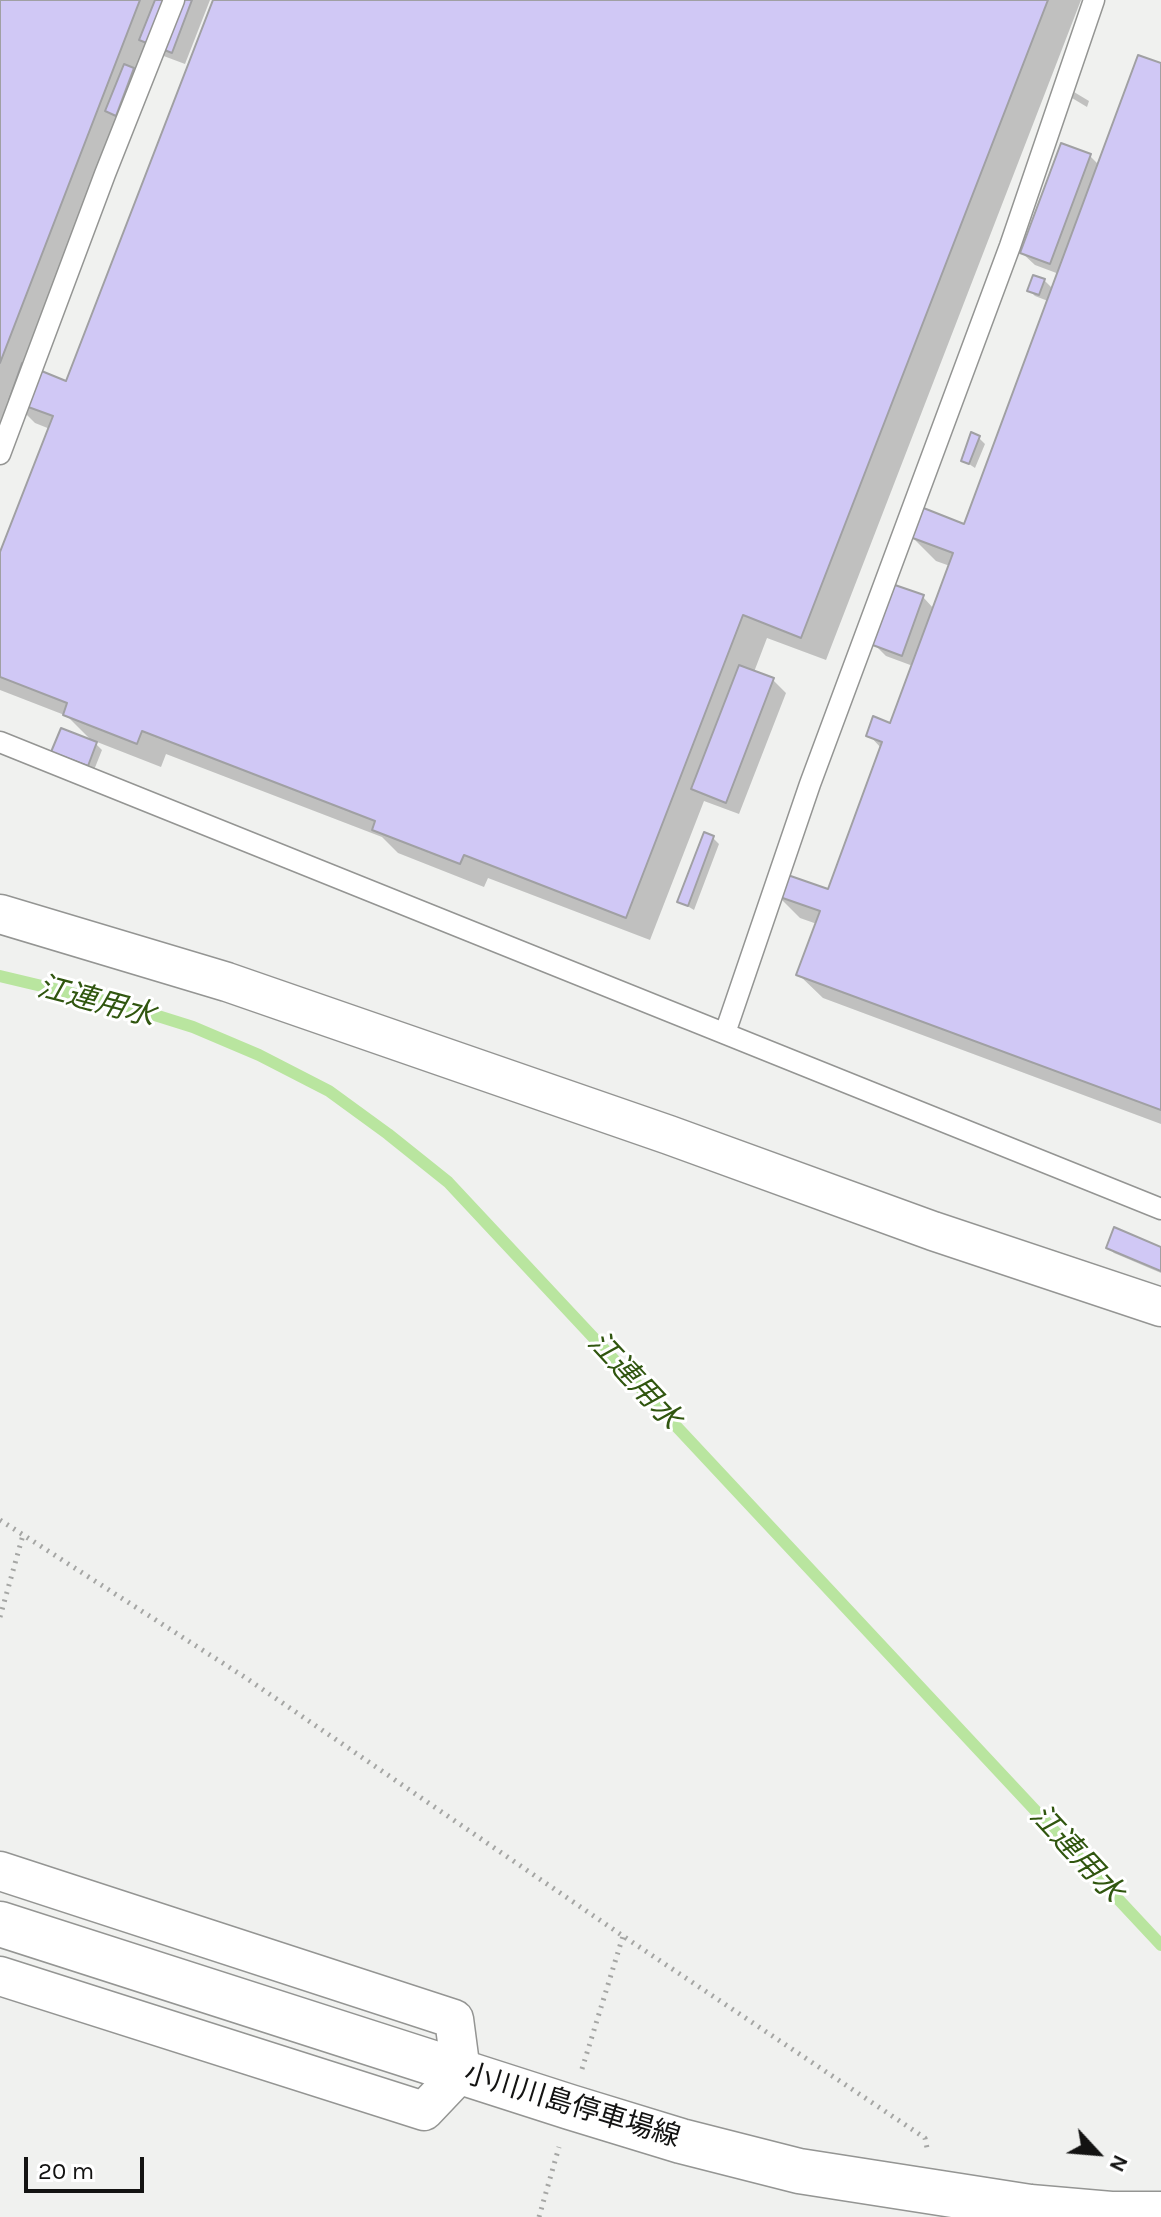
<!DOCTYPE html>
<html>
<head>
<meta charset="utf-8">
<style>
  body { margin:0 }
  #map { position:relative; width:1161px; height:2217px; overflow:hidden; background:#f0f1ef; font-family:Karla,sans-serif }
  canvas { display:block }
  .north { position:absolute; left:1057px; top:2113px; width:80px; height:80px; -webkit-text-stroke:6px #fff; paint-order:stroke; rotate:116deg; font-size:22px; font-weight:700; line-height:32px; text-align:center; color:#131312 }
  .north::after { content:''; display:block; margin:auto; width:28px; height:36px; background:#131312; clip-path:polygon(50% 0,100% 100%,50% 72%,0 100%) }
  .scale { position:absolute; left:24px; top:2157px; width:120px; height:36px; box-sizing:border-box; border:4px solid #131312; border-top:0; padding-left:10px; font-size:24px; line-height:28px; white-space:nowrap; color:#131312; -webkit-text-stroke:6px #fff; paint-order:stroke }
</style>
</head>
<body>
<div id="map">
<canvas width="1161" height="2217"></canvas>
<div class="north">N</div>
<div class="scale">20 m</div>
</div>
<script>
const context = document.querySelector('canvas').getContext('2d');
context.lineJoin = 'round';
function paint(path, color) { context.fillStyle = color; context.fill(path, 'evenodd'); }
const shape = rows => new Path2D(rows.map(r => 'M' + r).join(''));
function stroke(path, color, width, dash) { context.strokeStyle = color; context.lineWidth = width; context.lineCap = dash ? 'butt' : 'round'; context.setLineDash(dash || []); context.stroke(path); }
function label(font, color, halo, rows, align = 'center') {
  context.font = font + ' Karla,"Noto Sans JP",sans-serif'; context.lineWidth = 6; context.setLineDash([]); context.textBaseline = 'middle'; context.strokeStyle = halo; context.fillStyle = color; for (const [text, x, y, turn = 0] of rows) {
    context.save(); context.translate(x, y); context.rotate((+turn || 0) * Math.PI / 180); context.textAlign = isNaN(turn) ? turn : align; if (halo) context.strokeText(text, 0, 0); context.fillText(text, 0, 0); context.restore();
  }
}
paint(shape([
  [0,0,210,0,185,64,153,52,31,369,68,383,215,0,1081,0,826,660,767,638,754,672,773,680,786,693,739,814,704,801,650,940,488,878,484,887,398,853,382,837,166,754,161,767,92,740,102,750,94,770,60,757,93,742,67,716,0,690,0,558,50,429,35,423,17,405,0,448],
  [1161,66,1161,1124,823,998,798,974,817,924,800,918,776,894,829,892,882,749,869,735,891,725,913,666,886,656,873,643,923,597,934,609,950,566,936,561,912,537,965,526,1048,301,1035,296,1029,290,1044,280,1053,289,1059,274,1035,265,1022,253,1090,156,1099,165],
  [1074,92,1089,101,1087,107,1072,98],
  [979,438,985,444,975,468,963,460],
  [713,838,719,844,694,910,679,901],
  [1108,1247,1161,1249,1161,1273,1114,1253]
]), '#0003');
stroke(shape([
  [0,976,126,1006,193,1027,259,1055,329,1091,388,1134,448,1182,1161,1945]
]), '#b9e59f', 12);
const building = shape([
  [0,0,140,0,0,363,0,0],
  [155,0,192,0,172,53,139,40,155,0],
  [213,0,1048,0,801,638,743,615,626,918,464,855,460,864,372,830,375,821,142,731,137,744,63,715,67,703,0,677,0,552,53,416,9,400,22,363,66,381,213,0],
  [1138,55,1161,63,1161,1110,796,975,820,911,774,895,782,873,828,889,882,742,866,736,873,716,890,723,953,553,910,537,921,507,964,524,1138,55],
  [124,64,134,68,116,116,105,111,124,64],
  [1061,143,1091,154,1050,264,1020,253,1061,143],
  [1033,275,1045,279,1039,295,1027,291,1033,275],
  [971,432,980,436,969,464,961,461,971,432],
  [892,584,924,595,902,656,870,644,892,584],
  [739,665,774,678,726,803,691,789,739,665],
  [61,728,97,742,88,766,51,752,61,728],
  [704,832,714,836,688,906,677,902,704,832],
  [1114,1227,1161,1247,1161,1271,1106,1248,1114,1227]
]);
paint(building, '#d0c8f5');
stroke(building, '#a0a0a3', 2);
const service = shape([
  [0,454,105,174,174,0],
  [0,742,1161,1209],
  [725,1033,810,784,1010,246,1094,0]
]);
const minor = shape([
  [0,914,227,982,669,1135,933,1231,1161,1307],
  [0,1871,454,2019,461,2072,424,2111,0,1976]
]);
const secondary = shape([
  [0,1924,570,2107,681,2141,799,2171,1030,2207,1111,2214,1161,2214]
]);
stroke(service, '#949593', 23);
stroke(minor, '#949593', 41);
stroke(secondary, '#949593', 47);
stroke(shape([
  [0,1520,246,1678,623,1936,925,2138,927,2148],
  [0,1617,23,1535],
  [582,2069,623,1936],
  [539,2217,559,2147]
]), '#a5a6a4', 5, [2, 6]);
stroke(service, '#fff', 20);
stroke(minor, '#fff', 38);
stroke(secondary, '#fff', 44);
label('28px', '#131312', '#fff', [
  ["小川川島停車場線",572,2106,17]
]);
label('italic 30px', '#30560f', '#fff', [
  ["江連用水",96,1002,15],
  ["江連用水",634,1381,47],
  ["江連用水",1076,1854,47]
]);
</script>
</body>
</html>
